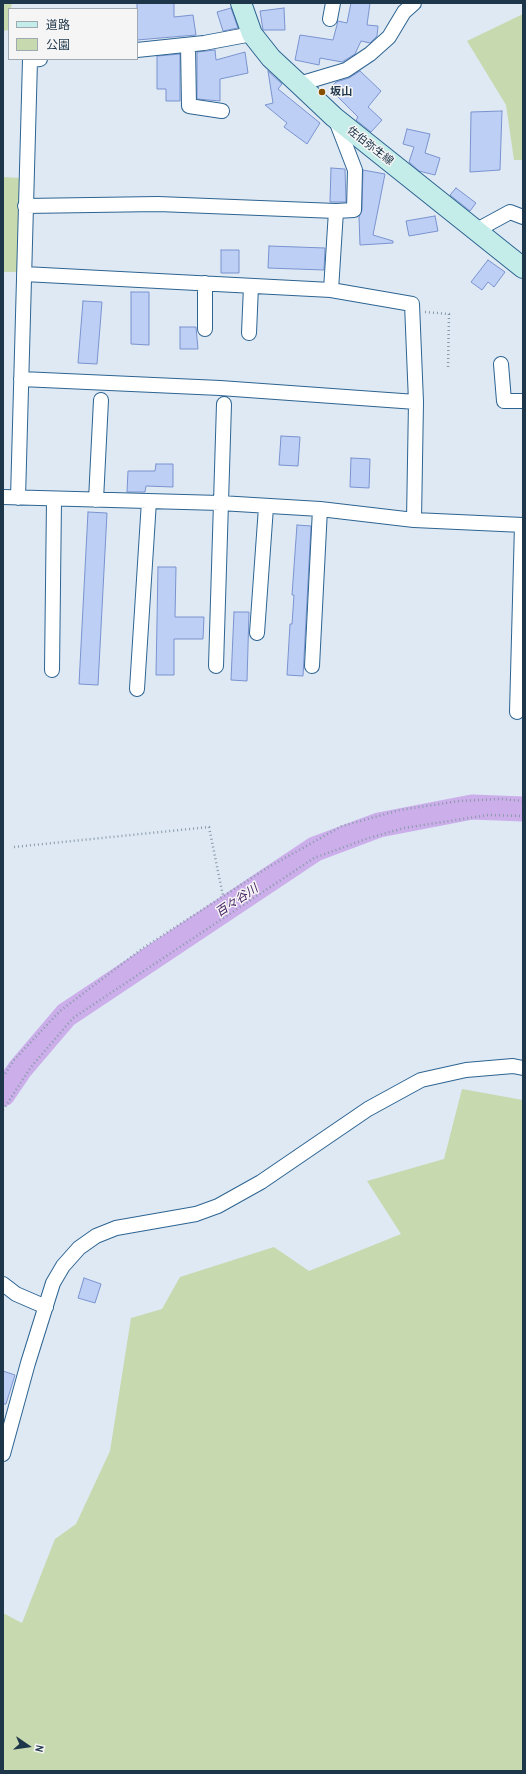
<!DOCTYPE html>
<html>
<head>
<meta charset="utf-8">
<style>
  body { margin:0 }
  #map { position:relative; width:526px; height:1774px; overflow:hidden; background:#dee9f4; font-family:"Archivo Narrow","Noto Sans JP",sans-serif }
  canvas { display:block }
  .frame { position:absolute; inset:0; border:4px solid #1e364a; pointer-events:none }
  .legend { position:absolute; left:8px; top:8px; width:130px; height:52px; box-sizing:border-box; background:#f5f5f5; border:1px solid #9fa9b1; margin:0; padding:5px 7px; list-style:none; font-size:12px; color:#1e364a }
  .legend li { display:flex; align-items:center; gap:8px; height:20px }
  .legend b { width:20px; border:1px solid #9fa9b1 }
  .north { position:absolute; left:8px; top:1726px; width:40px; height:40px; -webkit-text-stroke:3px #f5f5f5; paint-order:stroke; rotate:103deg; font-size:11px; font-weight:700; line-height:16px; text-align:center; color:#1e364a }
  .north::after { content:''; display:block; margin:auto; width:14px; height:18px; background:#1e364a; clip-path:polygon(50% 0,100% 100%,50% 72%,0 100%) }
</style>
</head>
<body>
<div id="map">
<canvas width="526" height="1774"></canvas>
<div class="frame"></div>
<ul class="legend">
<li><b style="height:5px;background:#c4ece8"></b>道路</li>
<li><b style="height:11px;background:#c7d9af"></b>公園</li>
</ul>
<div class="north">N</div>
</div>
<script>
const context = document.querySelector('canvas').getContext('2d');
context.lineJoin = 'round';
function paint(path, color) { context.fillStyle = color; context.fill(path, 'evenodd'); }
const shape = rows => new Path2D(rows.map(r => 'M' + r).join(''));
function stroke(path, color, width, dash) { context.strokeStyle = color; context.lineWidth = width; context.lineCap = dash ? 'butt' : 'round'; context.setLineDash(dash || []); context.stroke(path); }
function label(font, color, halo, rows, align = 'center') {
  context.font = font + ' "Archivo Narrow","Noto Sans JP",sans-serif'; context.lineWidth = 3; context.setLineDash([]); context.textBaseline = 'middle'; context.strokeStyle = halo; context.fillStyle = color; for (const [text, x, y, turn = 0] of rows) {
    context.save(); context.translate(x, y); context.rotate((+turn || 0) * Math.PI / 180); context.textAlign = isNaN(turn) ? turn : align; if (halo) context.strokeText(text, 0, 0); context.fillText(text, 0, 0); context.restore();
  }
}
paint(shape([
  [3,3,12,3,11,9,9,9,9,30,3,31],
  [523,14,523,160,514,160,506,105,467,41],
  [3,177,21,178,20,272,3,272],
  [462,1089,523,1100,523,1771,3,1771,3,1613,22,1623,55,1539,76,1524,110,1451,131,1318,162,1309,180,1277,274,1247,309,1271,401,1234,367,1181,444,1159]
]), '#c7d9af');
stroke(shape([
  [3,1094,20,1069,66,1015,315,849,379,825,472,807,523,809]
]), '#cbaeea', 25);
const building = shape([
  [137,3,174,3,174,17,193,15,196,35,137,40,137,3],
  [351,3,370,3,367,25,378,26,377,36,370,43,361,41,355,54,342,62,320,58,319,65,295,60,300,35,333,40,338,21,347,23,351,3],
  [231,8,238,28,223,31,217,12,231,8],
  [284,8,285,30,263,30,260,11,284,8],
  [215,50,216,60,245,52,248,73,220,79,220,101,197,99,197,52,215,50],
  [180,54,180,101,166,101,166,89,157,89,157,56,180,54],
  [268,71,282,84,278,89,320,123,307,144,284,127,287,123,265,105,273,103,268,71],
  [360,71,381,91,368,107,382,120,371,132,356,120,358,117,330,89,336,82,349,78,360,71],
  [502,111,500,170,470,172,471,112,502,111],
  [407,129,430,134,425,153,440,158,435,175,419,171,409,162,414,147,403,144,407,129],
  [331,168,345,169,346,202,330,202,331,168],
  [363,170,385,174,373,235,393,241,393,243,360,245,359,217,362,210,363,170],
  [456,188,476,203,470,211,450,195,456,188],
  [435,216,438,231,409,236,406,221,435,216],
  [269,246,325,248,324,270,268,268,269,246],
  [221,250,239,250,239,273,221,273,221,250],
  [488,260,505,272,494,287,488,282,482,290,471,282,488,260],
  [131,292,149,292,149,345,131,344,131,292],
  [83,301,102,302,97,364,78,363,83,301],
  [180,327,196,327,198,349,180,349,180,327],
  [281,436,300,437,298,466,279,465,281,436],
  [351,458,370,459,369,488,350,487,351,458],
  [156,464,173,464,173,487,146,486,145,492,127,492,128,471,155,471,156,464],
  [88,512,107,513,98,685,79,684,88,512],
  [297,525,311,526,303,676,287,675,290,624,292,624,294,595,292,595,297,525],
  [158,567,176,567,175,617,204,617,203,639,174,639,174,675,156,675,158,567],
  [234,612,249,612,247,681,231,680,234,612],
  [84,1278,101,1284,95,1303,78,1298,84,1278],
  [3,1371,15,1375,6,1404,3,1404,3,1371]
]);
paint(building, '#becff5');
stroke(building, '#7a93cf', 1);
const minor = shape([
  [330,19,333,3],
  [188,45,189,106,222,111],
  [137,50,204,43,252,34],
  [299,84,346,70,370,54,389,37,404,12,414,3],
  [335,118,355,170,354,210,336,211,331,290,412,304,416,402,414,520],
  [25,206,158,204,336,211],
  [477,230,510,212,523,217],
  [24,274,331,290],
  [205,329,205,283],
  [249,333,251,286],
  [501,364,504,401,523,401],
  [21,379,220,388,416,402],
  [3,497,220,503,320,509,414,520,523,525],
  [18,498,30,60,40,59],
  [96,500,101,400],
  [257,633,266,507],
  [216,666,224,404],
  [312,666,320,509],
  [52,670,54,500],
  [137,689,149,501],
  [517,712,522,525],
  [3,1284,16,1294,46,1307],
  [3,1454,28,1363,53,1283,63,1266,79,1248,96,1236,116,1228,196,1214,218,1206,261,1182,368,1109,421,1080,466,1070,513,1066,523,1068]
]);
const secondary = shape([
  [241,3,252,34,271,58,299,84,334,117,523,268]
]);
stroke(minor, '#2d6492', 16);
stroke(secondary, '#2d6492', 22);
stroke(shape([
  [425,312,449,314,448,369],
  [14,847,209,827,223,896],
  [3,1077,14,1060,60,1011,143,948,267,868,342,826,400,810,459,801,501,799,523,801],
  [3,1110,31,1067,73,1018,314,858,369,838,404,828,488,815,523,816]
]), '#899aa9', 2.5, [1, 3]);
stroke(minor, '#fff', 14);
stroke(secondary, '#c4ece8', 20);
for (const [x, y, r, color] of [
  [322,92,4,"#865000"]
]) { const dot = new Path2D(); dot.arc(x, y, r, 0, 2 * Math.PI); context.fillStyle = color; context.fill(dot); stroke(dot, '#f5f5f5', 1.5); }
label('bold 11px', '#1e364a', '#f5f5f5', [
  ["坂山",330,92]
], 'left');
label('11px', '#1e364a', '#f5f5f5', [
  ["佐伯弥生線",370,146,38]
]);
label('italic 12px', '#421c60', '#f5f5f5', [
  ["百々谷川",237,901,-34]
]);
</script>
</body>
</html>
